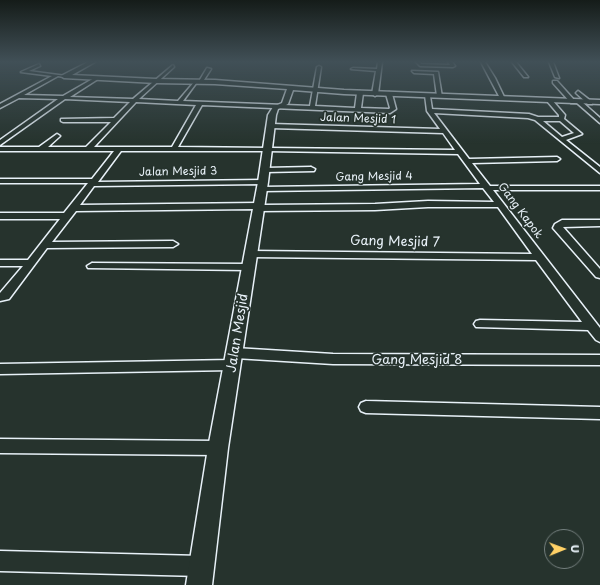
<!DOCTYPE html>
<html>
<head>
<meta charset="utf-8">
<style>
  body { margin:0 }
  #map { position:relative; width:600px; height:585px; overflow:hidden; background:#26332d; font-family:"Playpen Sans",sans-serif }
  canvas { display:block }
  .north { position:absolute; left:544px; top:529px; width:40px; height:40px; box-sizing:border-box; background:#26332d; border:1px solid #747f7e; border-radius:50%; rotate:89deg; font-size:11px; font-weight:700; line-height:16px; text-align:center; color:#e8f1f8 }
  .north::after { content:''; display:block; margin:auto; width:14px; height:18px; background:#ffd166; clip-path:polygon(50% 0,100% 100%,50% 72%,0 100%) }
</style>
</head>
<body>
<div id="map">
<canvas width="600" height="585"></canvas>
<div class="north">U</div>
</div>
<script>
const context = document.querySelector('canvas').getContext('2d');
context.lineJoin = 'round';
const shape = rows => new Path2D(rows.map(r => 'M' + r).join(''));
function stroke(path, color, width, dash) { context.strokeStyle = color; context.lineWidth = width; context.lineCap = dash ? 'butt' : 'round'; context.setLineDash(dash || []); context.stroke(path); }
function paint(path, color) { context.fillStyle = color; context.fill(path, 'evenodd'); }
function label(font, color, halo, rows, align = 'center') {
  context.font = font + ' "Playpen Sans",sans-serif'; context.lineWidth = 3.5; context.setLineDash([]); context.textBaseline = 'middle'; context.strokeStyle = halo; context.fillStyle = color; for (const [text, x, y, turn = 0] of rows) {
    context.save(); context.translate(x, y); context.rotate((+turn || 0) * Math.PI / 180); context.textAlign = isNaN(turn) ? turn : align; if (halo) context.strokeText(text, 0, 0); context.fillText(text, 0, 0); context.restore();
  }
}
const minor = shape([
  [378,62,382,62,378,94,375,96,372,94,376,71,351,69,353,68,377,69,378,62],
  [416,62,420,62,421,64,450,65,448,62,452,62,455,66,453,67,420,66,416,62],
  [481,62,485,62,495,78,505,99,500,98,481,62],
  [512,62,516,62,528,77,524,77,512,62],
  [549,62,553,62,559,78,555,77,549,62],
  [39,64,40,66,29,71,66,76,64,77,58,76,24,95,63,96,96,77,98,79,70,97,133,99,173,65,174,67,139,99,178,101,195,81,197,82,183,101,310,106,317,67,319,66,321,67,315,106,355,108,357,93,360,91,363,93,361,108,389,109,390,108,386,94,389,92,392,94,396,109,390,113,202,105,178,147,455,150,443,133,271,128,268,126,271,124,440,129,427,111,425,95,430,96,432,109,529,114,538,117,559,117,559,115,547,101,552,100,565,115,564,119,582,134,566,140,600,167,600,173,535,120,528,118,434,113,469,159,557,157,560,159,557,161,472,163,490,186,600,186,600,190,493,190,600,328,600,342,596,340,588,330,476,327,474,324,476,321,480,320,582,322,536,260,251,257,246,254,251,251,532,254,498,207,428,207,375,210,258,211,254,209,76,211,52,242,173,241,178,244,173,247,47,248,9,299,0,301,0,293,23,266,0,266,0,260,28,260,60,219,0,219,0,213,64,213,88,183,0,183,0,179,92,179,114,151,0,151,0,147,39,147,57,134,60,136,59,137,48,147,86,147,111,122,63,122,61,121,61,119,114,118,130,102,65,99,0,145,0,140,58,99,19,98,0,108,0,104,52,76,21,72,39,64],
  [136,102,196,105,172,147,94,147,136,102],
  [543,121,560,121,574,133,562,137,543,121],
  [121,151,267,151,458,154,480,184,262,187,258,189,262,191,483,188,494,202,428,201,375,204,263,205,259,203,80,205,94,186,263,184,267,182,263,180,98,182,121,151],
  [207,68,211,69,202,83,198,83,207,68],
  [412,71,438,72,442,97,437,96,434,74,414,73,412,71],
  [553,81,557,81,575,101,575,103,571,103,553,83,553,81],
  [578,91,592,102,592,104,588,104,576,93,578,91],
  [577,101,581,101,600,118,600,123,577,103,577,101],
  [311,167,315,169,314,171,265,172,261,170,265,168,311,167],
  [562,220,600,220,600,226,563,227,600,269,600,278,596,277,553,228,555,224,562,220],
  [92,263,248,264,253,267,248,270,88,268,87,266,92,263],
  [235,348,333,354,600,355,600,365,333,364,235,358,230,356,229,353,230,350,235,348],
  [232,360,237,361,239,365,237,369,232,370,0,374,0,364,232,360],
  [366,401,600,407,600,419,366,413,361,411,359,407,361,403,366,401],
  [0,439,218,441,224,443,226,448,224,453,218,455,0,453,0,439],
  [0,551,201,556,208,559,211,566,208,573,201,576,0,571,0,551]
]);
const tertiary = shape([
  [88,62,95,62,72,75,156,79,215,80,344,90,600,100,600,104,344,94,293,90,288,104,278,109,276,115,268,182,228,448,212,585,186,585,208,448,258,182,268,115,273,107,282,103,287,89,215,84,156,83,64,78,61,76,88,62]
]);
stroke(minor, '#e8f1f8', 3);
stroke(tertiary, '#e8f1f8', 3);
paint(minor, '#26332d');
paint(tertiary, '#26332d');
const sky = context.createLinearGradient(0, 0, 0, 144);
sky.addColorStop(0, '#151c19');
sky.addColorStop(0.43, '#415057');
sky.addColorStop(1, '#41505700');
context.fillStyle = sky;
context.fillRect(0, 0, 600, 144);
label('11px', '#e8f1f8', '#26332d', [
  ["Jalan Mesjid 1",358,119,2],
  ["Jalan Mesjid 3",178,172,-1],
  ["Gang Mesjid 4",374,177,-1],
  ["Gang Kapok",520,211,53]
]);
label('13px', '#e8f1f8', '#26332d', [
  ["Gang Mesjid 7",395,242,1],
  ["Jalan Mesjid",238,333,-81],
  ["Gang Mesjid 8",417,360]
]);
</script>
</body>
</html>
